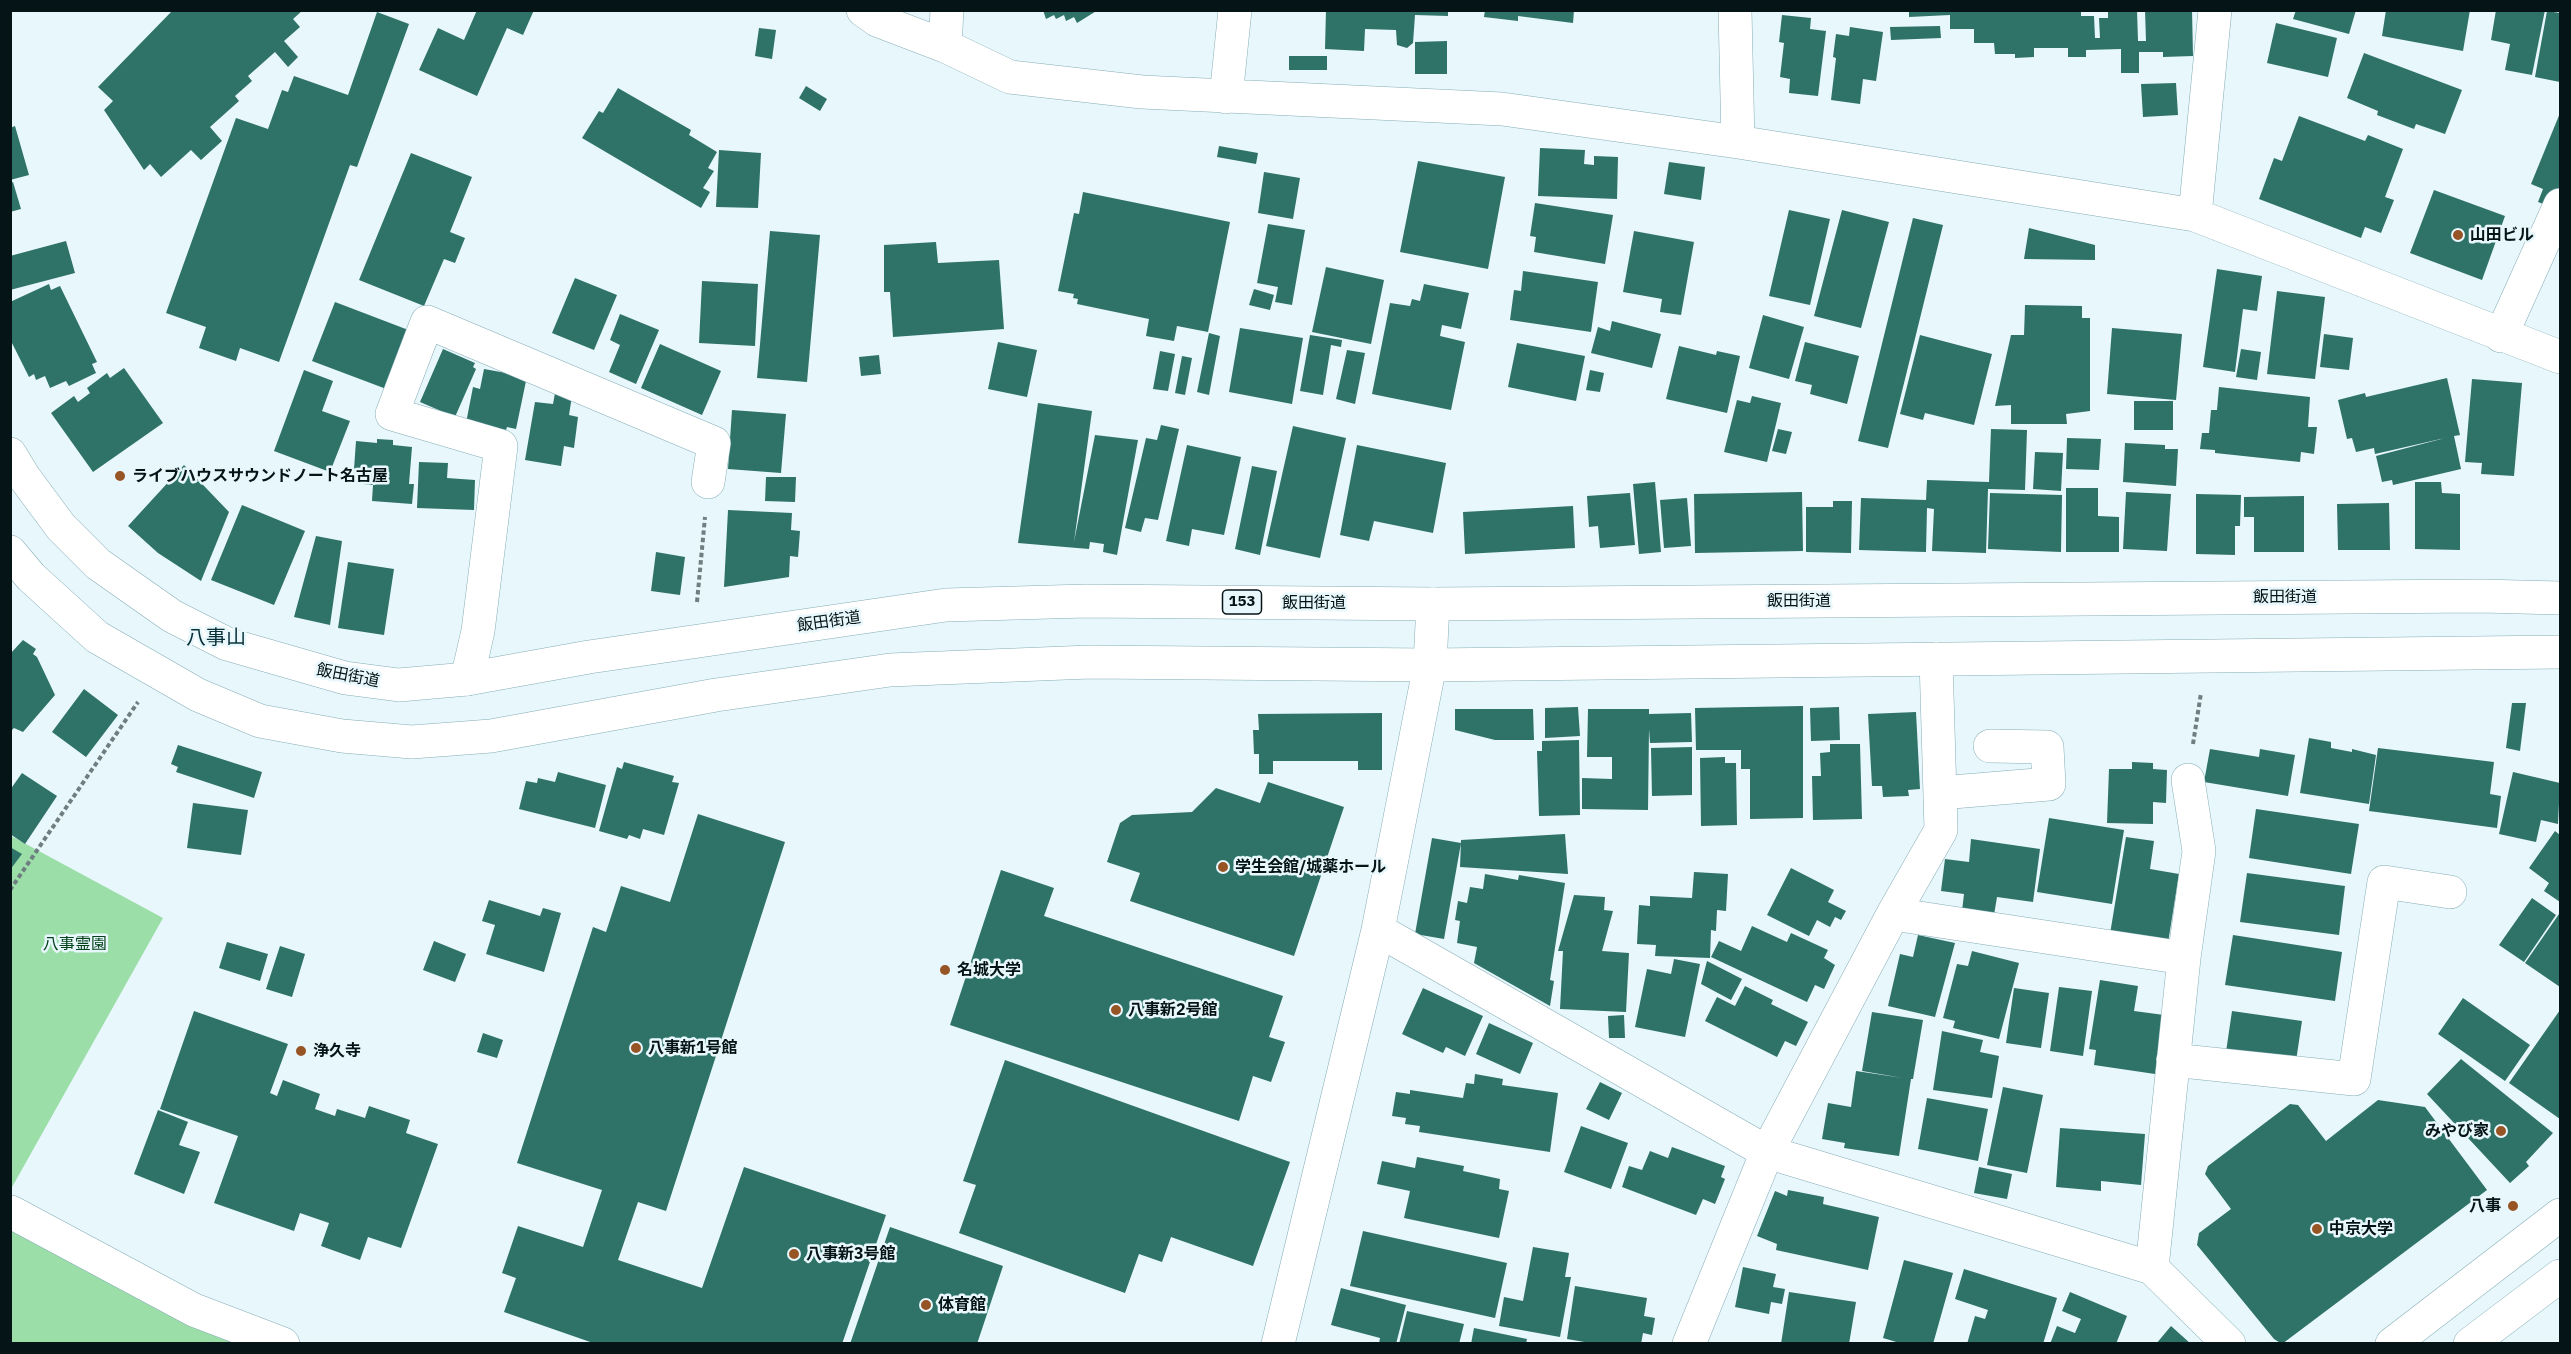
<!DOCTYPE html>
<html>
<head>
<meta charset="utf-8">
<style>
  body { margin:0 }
  #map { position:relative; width:2571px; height:1354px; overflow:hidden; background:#e7f7fb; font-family:"IBM Plex Sans",sans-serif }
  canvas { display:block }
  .frame { position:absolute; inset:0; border:12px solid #051417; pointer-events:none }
</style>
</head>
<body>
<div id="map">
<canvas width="2571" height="1354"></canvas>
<div class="frame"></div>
</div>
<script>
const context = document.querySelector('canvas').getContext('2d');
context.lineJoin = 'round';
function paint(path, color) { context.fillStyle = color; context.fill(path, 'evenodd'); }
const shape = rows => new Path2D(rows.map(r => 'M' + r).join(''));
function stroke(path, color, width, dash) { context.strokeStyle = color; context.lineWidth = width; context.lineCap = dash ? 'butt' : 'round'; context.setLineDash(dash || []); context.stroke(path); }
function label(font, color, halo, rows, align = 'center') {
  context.font = font + ' "IBM Plex Sans","Noto Sans JP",sans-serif'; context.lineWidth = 5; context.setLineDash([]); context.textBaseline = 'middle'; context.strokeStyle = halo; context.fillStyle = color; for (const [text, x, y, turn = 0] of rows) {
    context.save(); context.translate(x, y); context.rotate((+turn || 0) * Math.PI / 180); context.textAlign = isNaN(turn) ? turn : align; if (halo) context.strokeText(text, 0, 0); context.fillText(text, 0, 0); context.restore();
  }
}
paint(shape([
  [11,836,163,918,11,1189],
  [11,1228,253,1343,11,1343]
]), '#9cdea8');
paint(shape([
  [173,10,303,10,293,19,300,27,284,41,298,57,288,67,275,52,248,76,252,81,235,96,239,101,210,127,222,141,201,160,191,150,161,177,150,164,144,170,104,110,113,101,98,87],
  [477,10,534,10,523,35,507,28,477,96,419,70,438,28,464,40],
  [1043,10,1098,10,1077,23,1074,17,1066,21,1064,15,1056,19,1054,15,1046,19],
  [1326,10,1448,10,1448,16,1415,15,1413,43,1407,48,1397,45,1396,30,1365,29,1364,51,1325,49],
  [1485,10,1574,10,1573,23,1518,16,1518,21,1484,17],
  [1909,10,2081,10,2081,16,2094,16,2095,38,2100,38,2099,18,2108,18,2108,10,2137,10,2138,41,2146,41,2145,10,2192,10,2193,56,2163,57,2163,52,2139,52,2139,73,2121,73,2121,49,2086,50,2086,57,2068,57,2068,48,2034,48,2034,57,2015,58,2015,54,1995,54,1994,43,1974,43,1974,29,1950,29,1950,15,1909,17],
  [2296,10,2356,10,2349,34,2293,19],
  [2386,10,2470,10,2463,51,2382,36],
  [2496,10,2545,10,2532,75,2505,70,2510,44,2491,40],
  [2547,11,2560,13,2560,82,2535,77],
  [377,12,409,24,357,167,350,165,279,362,240,348,236,361,199,348,206,327,166,313,236,118,268,129,282,90,288,92,294,76,348,95],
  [1782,15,1811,18,1810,29,1826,31,1818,96,1789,93,1790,79,1780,77,1784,43,1779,42],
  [2276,23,2337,38,2328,77,2267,63],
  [1940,26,1941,38,1891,40,1890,27],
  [1850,27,1883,32,1876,81,1863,79,1860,104,1831,100,1836,58,1833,57,1836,34,1849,36],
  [759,28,776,30,772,59,755,56],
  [1447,41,1447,74,1415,74,1415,42],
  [2364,53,2462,90,2445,134,2416,124,2414,129,2377,115,2378,111,2347,98],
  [1289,56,1327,56,1327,70,1289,70],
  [2176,83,2178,115,2143,117,2141,84],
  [806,86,827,99,820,111,799,98],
  [618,88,691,130,689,135,717,152,708,168,714,171,703,188,710,192,701,208,582,138,599,111,603,113],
  [2560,113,2560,201,2557,209,2538,202,2543,189,2531,184],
  [2299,116,2365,141,2368,135,2403,149,2385,197,2394,200,2381,233,2365,227,2361,238,2259,199,2274,158,2282,161],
  [15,126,29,175,10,180,10,128],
  [1219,146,1258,153,1256,164,1217,157],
  [1540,148,1585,150,1584,164,1594,165,1594,156,1618,157,1617,199,1538,196],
  [719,150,761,153,758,208,716,207],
  [411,153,472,177,450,232,465,238,455,263,444,259,424,306,359,280],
  [1418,161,1505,177,1488,269,1400,252],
  [1669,162,1705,167,1701,200,1664,194],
  [1264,172,1300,178,1293,219,1258,213],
  [13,182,21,209,10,212,10,183],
  [2434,190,2505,216,2482,280,2410,253],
  [1083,192,1230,222,1208,332,1177,326,1174,341,1146,336,1149,319,1077,304,1078,299,1073,298,1074,294,1058,291,1074,213,1079,214],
  [1535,203,1613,215,1605,264,1534,252,1536,237,1530,236],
  [1789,210,1830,219,1810,305,1769,296],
  [1842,210,1889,222,1861,328,1814,316],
  [1913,218,1943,225,1888,448,1858,441],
  [1268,224,1305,230,1292,305,1275,302,1278,287,1257,283],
  [2029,228,2095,245,2095,260,2024,259],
  [770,231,820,235,807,382,757,378],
  [1634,231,1694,242,1681,315,1660,312,1662,299,1623,292],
  [66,241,75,273,10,290,10,256],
  [936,242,938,263,999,260,1004,329,893,337,890,292,884,292,884,245],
  [1326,267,1384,280,1371,344,1312,332],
  [2217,269,2262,276,2257,311,2243,309,2235,372,2203,367],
  [1523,271,1598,282,1591,332,1510,320,1514,290,1521,291],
  [575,278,617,295,594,350,552,333],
  [702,281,758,284,755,346,699,343],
  [49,284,51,290,60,286,97,362,92,364,96,373,69,386,66,381,50,388,45,376,36,380,34,374,29,377,10,339,10,302],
  [1424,284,1469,293,1461,329,1442,325,1440,336,1465,342,1451,410,1372,394,1390,303,1410,306,1412,299,1420,301],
  [1254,289,1274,295,1270,310,1249,305],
  [2277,291,2325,297,2315,379,2267,374],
  [335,302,411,331,389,390,312,361],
  [2025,305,2082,306,2082,318,2090,318,2090,411,2066,414,2067,424,2011,424,2011,405,1995,406,2011,335,2024,335],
  [620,314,659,330,636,384,609,372,620,345,610,340],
  [1763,315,1804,327,1789,379,1749,368],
  [1612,321,1661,334,1652,368,1591,353,1598,327,1610,331],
  [1240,328,1303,338,1292,404,1229,392],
  [2112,328,2182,334,2176,400,2107,394],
  [1209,333,1220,336,1209,395,1197,392],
  [2324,334,2353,338,2349,370,2320,367],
  [1310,335,1342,340,1341,347,1331,345,1323,395,1300,391],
  [1920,335,1992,354,1974,425,1925,413,1923,420,1900,414],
  [998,342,1037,350,1027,397,988,389],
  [1805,342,1859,356,1847,404,1810,394,1812,385,1795,381],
  [1517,343,1585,356,1576,401,1508,387],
  [660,344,721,371,702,415,641,388],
  [1679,346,1716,355,1717,351,1740,356,1727,413,1666,399],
  [443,349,475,363,473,367,476,369,455,417,420,402],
  [2241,349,2261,352,2257,380,2236,377],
  [1347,350,1365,353,1355,404,1336,399],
  [1160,351,1175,354,1168,391,1153,389],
  [879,355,881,374,861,376,859,357],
  [1182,356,1192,358,1185,395,1175,393],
  [124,368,163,423,93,472,51,413,74,396,78,402,90,393,87,388,107,373,110,378],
  [484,369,523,376,522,380,526,381,516,429,507,427,506,430,466,423,473,387,480,389],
  [304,370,333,381,322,411,350,421,330,472,274,451],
  [1590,370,1604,373,1600,392,1586,390],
  [2447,378,2460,435,2454,436,2461,469,2393,485,2392,480,2382,482,2376,456,2445,438,2375,454,2374,448,2356,452,2352,438,2347,439,2338,400,2365,393,2366,397],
  [2472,379,2522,383,2514,476,2481,474,2482,463,2465,462],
  [2219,387,2310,397,2308,427,2317,427,2314,454,2301,452,2300,462,2215,453,2215,450,2200,449,2202,433,2209,433,2211,410,2217,410],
  [555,393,572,396,569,415,578,417,574,448,564,446,561,466,525,460,535,402,553,404],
  [1752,396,1781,403,1767,462,1724,452,1737,400,1750,403],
  [2134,401,2173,401,2173,430,2134,430],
  [1038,403,1092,411,1074,542,1095,435,1138,440,1117,555,1103,552,1104,544,1090,542,1089,549,1018,543],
  [732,410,786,414,781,473,728,469],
  [1161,425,1179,429,1158,520,1145,518,1141,532,1125,528,1146,438,1157,440],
  [1293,426,1346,438,1320,558,1266,546],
  [1778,429,1792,432,1786,454,1772,451],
  [1991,429,2027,430,2025,490,1988,489,1986,553,1932,551,1934,509,1927,508,1926,552,1859,550,1861,498,1926,500,1927,480,1989,482],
  [2067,438,2101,439,2099,470,2066,469],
  [377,439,393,440,393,445,412,447,409,484,414,484,412,504,372,501,373,485,353,483,356,441,377,443],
  [2125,443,2165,445,2165,449,2178,449,2176,486,2123,482],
  [1187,445,1241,457,1224,535,1192,529,1189,546,1166,541],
  [1357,445,1446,463,1433,533,1374,521,1369,541,1340,535],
  [2035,452,2063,453,2061,491,2033,489],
  [419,462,448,463,447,478,475,480,474,510,417,508],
  [184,465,229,512,201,581,158,553,128,526],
  [1252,466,1277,471,1260,555,1235,549],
  [766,477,796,477,795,502,765,501],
  [1655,482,1661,552,1639,554,1633,484],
  [2415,482,2441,482,2442,493,2460,494,2460,550,2415,549],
  [2066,488,2098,488,2098,516,2119,517,2119,552,2066,552],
  [1802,492,1803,551,1695,553,1694,494],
  [2126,492,2171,494,2167,551,2123,549],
  [1630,493,1635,545,1600,548,1598,526,1589,527,1587,496],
  [1990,493,2062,495,2061,552,1988,549],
  [2196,494,2241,495,2240,526,2235,526,2235,555,2196,554],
  [2304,496,2304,552,2254,552,2254,517,2244,517,2244,497],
  [1687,498,1691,546,1664,548,1660,500],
  [1833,501,1852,501,1851,553,1806,552,1806,507,1833,507],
  [2389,503,2390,550,2338,550,2337,504],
  [242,505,305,531,274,605,211,580],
  [1573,506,1575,548,1465,554,1463,512],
  [728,510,792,513,791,530,800,531,798,557,790,556,789,577,724,587],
  [316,536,342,541,330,625,294,617],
  [656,552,685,557,680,595,651,591],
  [348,562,394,569,384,635,338,628],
  [23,640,36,649,33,654,37,657,55,695,23,732,14,728,10,732,10,654],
  [84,689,118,715,86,757,52,732],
  [2512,703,2526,703,2520,751,2506,748],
  [1803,706,1803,818,1750,819,1750,769,1741,769,1741,750,1696,750,1695,708],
  [1578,707,1580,736,1545,738,1545,708],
  [1839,707,1840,740,1811,741,1810,708],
  [1455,709,1533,709,1534,740,1495,740,1455,730],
  [1588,709,1649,709,1649,714,1691,713,1692,742,1650,743,1649,729,1648,810,1582,809,1582,778,1612,779,1612,757,1587,757],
  [1916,712,1920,789,1908,790,1909,796,1883,797,1882,786,1872,786,1868,714],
  [1382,713,1382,770,1358,770,1358,761,1273,761,1273,774,1259,774,1259,754,1254,754,1253,730,1259,730,1258,714],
  [2309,738,2331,742,2331,748,2352,752,2352,749,2376,755,2369,804,2300,793],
  [1579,740,1580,815,1539,816,1537,751,1542,751,1542,741],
  [1830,744,1860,744,1862,819,1813,820,1812,776,1821,776,1820,753,1830,752],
  [178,745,262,772,254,798,176,772,178,767,171,764],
  [1692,747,1692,795,1652,796,1651,748],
  [2378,748,2494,762,2490,794,2501,796,2497,828,2369,811],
  [2210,749,2259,757,2260,749,2295,755,2288,796,2204,782],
  [1725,757,1725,763,1736,763,1737,825,1701,826,1700,758],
  [624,762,674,776,672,782,679,783,664,835,643,829,640,839,629,835,627,839,599,831,617,767,622,769],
  [2132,762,2153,763,2153,769,2167,770,2166,803,2153,802,2153,824,2107,823,2109,769,2132,769],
  [558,772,606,785,595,828,519,809,526,781,537,783,538,778,555,782],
  [2513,772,2560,783,2558,824,2541,820,2536,842,2499,834],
  [22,773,57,796,25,844,10,834,10,790],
  [1268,782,1344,807,1294,956,1130,901,1140,873,1107,862,1120,823,1132,815,1192,812,1216,788,1260,803],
  [193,803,248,810,241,855,187,848],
  [2256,809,2359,824,2351,874,2249,858],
  [698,814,785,842,666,1211,638,1202,618,1260,702,1288,744,1167,886,1215,842,1344,596,1344,504,1312,516,1278,502,1273,518,1226,583,1247,602,1190,517,1163,593,927,606,932,621,886,670,902],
  [2049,818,2124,830,2112,904,2037,892],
  [2555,831,2560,835,2560,902,2544,891,2549,883,2529,868],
  [1565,834,1568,874,1460,867,1461,840],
  [2126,837,2154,841,2150,869,2179,874,2168,943,2110,934],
  [1432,838,1461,843,1444,939,1415,934],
  [1971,839,2040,849,2033,902,1997,897,1994,915,1962,911,1964,894,1941,891,1945,859,1969,862],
  [10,847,22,854,10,870],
  [1791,868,1834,890,1828,902,1846,911,1841,920,1835,917,1830,927,1817,920,1809,936,1767,915],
  [1001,870,1054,888,1044,916,1283,996,1269,1037,1285,1042,1271,1082,1253,1076,1239,1121,950,1025],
  [1694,872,1728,874,1726,911,1717,910,1716,931,1711,930,1710,958,1655,956,1656,945,1637,944,1639,905,1650,906,1650,896,1692,898],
  [2247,873,2345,886,2339,935,2240,922],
  [1485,874,1518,880,1519,875,1565,883,1550,980,1554,981,1550,1006,1474,963,1477,947,1457,943,1460,921,1455,920,1458,901,1467,903,1470,887,1483,889],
  [1574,895,1605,897,1604,910,1613,911,1602,951,1629,953,1626,1012,1560,1009,1563,951,1558,951],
  [2532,898,2556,915,2524,962,2499,945],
  [489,900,540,916,543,908,561,913,544,972,486,954,495,925,482,921],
  [2559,914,2560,915,2560,987,2525,963],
  [1752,926,1787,942,1791,933,1828,950,1824,958,1835,965,1824,989,1815,985,1807,1002,1711,957,1719,941,1741,951],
  [1918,935,1955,943,1935,1017,1888,1006,1900,954,1913,957],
  [2233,935,2342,952,2335,1001,2225,985],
  [434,941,466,954,455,982,423,970],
  [227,942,268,954,260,981,219,968],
  [280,946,305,954,292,997,266,989],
  [1972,951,2019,963,1999,1039,1953,1028,1955,1021,1943,1018,1957,964,1968,966],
  [1674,959,1700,964,1685,1037,1635,1027,1647,969,1671,974],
  [1707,961,1742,979,1731,1000,1701,984],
  [2100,980,2138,986,2134,1011,2164,1015,2155,1074,2094,1065,2096,1050,2089,1049],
  [1745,986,1773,1000,1771,1004,1808,1022,1796,1046,1785,1041,1777,1057,1705,1021,1717,997,1735,1006],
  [2059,987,2092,991,2083,1056,2050,1051],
  [1423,988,1483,1016,1465,1056,1446,1047,1443,1053,1402,1034],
  [2014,988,2049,993,2041,1048,2006,1043],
  [2463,998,2530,1045,2505,1081,2438,1034],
  [2560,1010,2560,1119,2509,1083],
  [194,1011,288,1044,270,1093,277,1096,283,1080,320,1094,315,1109,335,1116,337,1109,365,1118,369,1106,410,1120,406,1133,438,1144,401,1248,368,1237,360,1260,321,1246,329,1223,300,1213,294,1231,214,1203,238,1136,160,1109],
  [2232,1011,2302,1021,2296,1061,2226,1052],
  [1872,1012,1923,1020,1913,1079,1911,1079,1899,1156,1844,1148,1845,1143,1822,1139,1828,1103,1851,1107,1856,1071,1903,1078,1862,1071],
  [1624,1015,1625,1038,1609,1038,1608,1016],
  [1489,1023,1533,1043,1520,1074,1476,1054],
  [1942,1031,1983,1040,1980,1052,1999,1056,1992,1098,1933,1090],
  [483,1033,503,1040,497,1058,477,1052],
  [2461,1059,2553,1133,2526,1162,2529,1166,2510,1183,2427,1094],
  [1005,1060,1290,1162,1253,1266,1171,1237,1162,1262,1139,1254,1125,1293,959,1233,976,1185,963,1181],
  [1475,1074,1503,1079,1502,1085,1558,1093,1550,1152,1419,1132,1420,1126,1405,1124,1406,1118,1392,1116,1396,1092,1410,1094,1410,1090,1463,1098,1466,1083,1474,1084],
  [1600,1082,1622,1093,1609,1120,1586,1109],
  [2003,1087,2043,1095,2027,1173,1987,1165],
  [1927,1098,1988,1109,1978,1161,1918,1149],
  [2378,1100,2425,1107,2487,1190,2282,1344,2274,1339,2197,1245,2199,1233,2231,1209,2205,1174,2208,1166,2290,1104,2298,1105,2326,1141],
  [158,1110,188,1122,179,1145,200,1152,184,1194,134,1174],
  [1581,1126,1628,1143,1611,1189,1564,1172],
  [2060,1128,2145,1134,2141,1185,2101,1181,2101,1191,2056,1187],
  [1672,1147,1725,1166,1721,1177,1725,1179,1715,1204,1703,1199,1696,1215,1622,1187,1629,1166,1642,1170,1650,1151,1668,1158],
  [1417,1157,1464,1166,1463,1171,1500,1179,1499,1189,1509,1191,1499,1238,1404,1218,1410,1191,1377,1184,1382,1161,1415,1168],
  [1979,1167,2012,1174,2007,1199,1974,1193],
  [1788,1190,1824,1197,1823,1204,1879,1217,1868,1270,1776,1250,1777,1244,1757,1236,1775,1191,1787,1196],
  [890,1227,1003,1266,977,1344,850,1344],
  [1363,1231,1507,1263,1495,1318,1350,1286],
  [1533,1247,1569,1253,1565,1277,1571,1277,1560,1337,1499,1326,1504,1297,1523,1301],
  [1904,1260,1953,1273,1933,1344,1903,1344,1883,1338],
  [1743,1267,1776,1274,1773,1287,1785,1289,1782,1304,1771,1302,1769,1314,1735,1307],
  [1964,1269,2057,1298,2043,1344,1967,1344,1975,1316,1985,1319,1988,1310,1955,1299],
  [1575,1286,1647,1298,1644,1316,1655,1318,1652,1335,1643,1333,1641,1344,1596,1344,1567,1339],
  [1341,1288,1406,1305,1396,1344,1379,1344,1380,1338,1331,1325],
  [1789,1292,1856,1302,1849,1344,1781,1344],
  [2070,1292,2127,1316,2116,1344,2050,1344,2057,1326,2075,1333,2081,1319,2062,1311],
  [1407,1311,1464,1324,1459,1344,1399,1344],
  [2171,1326,2191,1344,2156,1344],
  [1474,1328,1527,1339,1526,1344,1471,1344]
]), '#2f7268');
const minor = shape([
  [863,10,877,20,945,46,1010,77,1142,92,1502,109,1738,142,2195,215,2560,357],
  [1735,10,1738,142],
  [945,46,947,10],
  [1226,97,1235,10],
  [2195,215,2215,10],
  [2501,336,2560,205],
  [467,679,478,631,501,446,392,414,427,322,714,443,708,482],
  [1940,793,2049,784,2047,747,1990,746],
  [1893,914,1941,830,1936,659],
  [1378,930,1767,1152,2152,1268,2229,1344],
  [2173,1060,2354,1079,2384,882,2450,892],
  [11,1212,194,1310,283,1344],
  [2152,1268,2184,958,2199,851,2188,780],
  [1278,1344,1378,930,1430,665,1433,604],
  [1689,1344,1767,1152,1893,914,2184,958],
  [2392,1344,2560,1215],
  [2470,1344,2560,1276]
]);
const highway = shape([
  [10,454,24,477,61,527,98,564,172,616,227,644,345,678,399,685,467,679,589,657,946,605,1086,601,1433,604,2481,596,2560,598],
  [10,552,31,577,97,637,198,695,260,721,342,736,412,742,491,736,716,695,890,670,1090,662,1430,665,2560,652]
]);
stroke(minor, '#86adb7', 34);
stroke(highway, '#86adb7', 34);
stroke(shape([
  [697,602,705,517],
  [2193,744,2201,693],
  [10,890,138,702]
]), '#6e7e81', 4, [4.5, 3]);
stroke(minor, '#fff', 33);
stroke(highway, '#fff', 33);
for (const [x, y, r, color] of [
  [2458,235,6,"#975425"],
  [120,476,6,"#975425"],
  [1223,867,6,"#975425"],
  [945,970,6,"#975425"],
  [1116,1010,6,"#975425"],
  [636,1048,6,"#975425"],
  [301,1051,6,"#975425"],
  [2501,1131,6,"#975425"],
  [2513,1206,6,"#975425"],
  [2317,1229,6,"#975425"],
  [794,1254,6,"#975425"],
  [926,1305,6,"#975425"]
]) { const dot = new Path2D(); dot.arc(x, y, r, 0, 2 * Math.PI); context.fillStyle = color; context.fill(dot); stroke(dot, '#e7f7fb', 2); }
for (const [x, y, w] of [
  [1242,602,39]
]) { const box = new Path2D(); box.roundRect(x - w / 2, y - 12, w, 24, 4.5); context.fillStyle = '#e7f7fb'; context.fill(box); stroke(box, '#051417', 1.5); }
label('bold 15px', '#051417', null, [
  ["153",1242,602]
]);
label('bold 16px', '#051417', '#e7f7fb', [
  ["山田ビル",2470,235],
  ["ライブハウスサウンドノート名古屋",132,476],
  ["学生会館/城薬ホール",1235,867],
  ["名城大学",957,970],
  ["八事新2号館",1128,1010],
  ["八事新1号館",648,1048],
  ["浄久寺",313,1051],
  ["みやび家",2489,1131,"right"],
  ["八事",2501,1206,"right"],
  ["中京大学",2329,1229],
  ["八事新3号館",806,1254],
  ["体育館",938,1305]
], 'left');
label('16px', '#051417', '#e7f7fb', [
  ["飯田街道",2285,597],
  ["飯田街道",1799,601],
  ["飯田街道",1314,603],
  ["飯田街道",829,622,-8],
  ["飯田街道",348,676,11]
]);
label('16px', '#05411b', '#e7f7fb', [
  ["八事霊園",75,944]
]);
label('20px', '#083038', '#e7f7fb', [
  ["八事山",216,638]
]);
</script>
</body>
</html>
